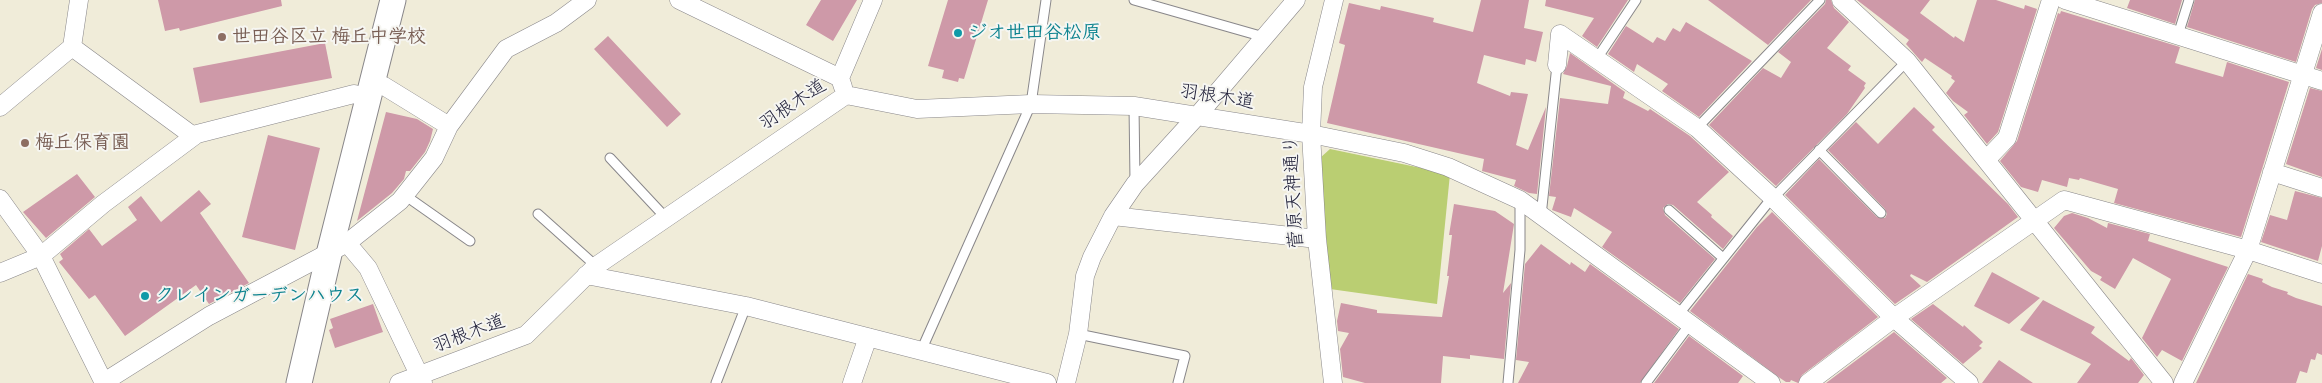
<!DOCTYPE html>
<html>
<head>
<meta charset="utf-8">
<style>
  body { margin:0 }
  canvas { display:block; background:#f0ecd9 }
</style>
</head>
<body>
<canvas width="2322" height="383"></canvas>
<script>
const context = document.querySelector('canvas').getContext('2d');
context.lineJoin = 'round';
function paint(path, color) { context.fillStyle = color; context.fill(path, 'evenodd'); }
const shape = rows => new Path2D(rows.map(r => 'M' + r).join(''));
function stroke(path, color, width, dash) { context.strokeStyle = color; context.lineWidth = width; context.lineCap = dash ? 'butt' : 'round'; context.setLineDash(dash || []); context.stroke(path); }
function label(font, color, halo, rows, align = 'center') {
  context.font = font + ' "Patrick Hand","Klee One",sans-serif'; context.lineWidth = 4; context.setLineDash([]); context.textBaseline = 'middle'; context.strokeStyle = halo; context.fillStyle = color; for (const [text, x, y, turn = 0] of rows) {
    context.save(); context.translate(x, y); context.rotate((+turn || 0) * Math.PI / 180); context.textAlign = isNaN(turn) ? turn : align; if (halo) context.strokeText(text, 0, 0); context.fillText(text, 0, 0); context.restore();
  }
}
paint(shape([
  [1330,149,1450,174,1437,304,1330,289,1320,158]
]), '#bace72');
paint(shape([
  [158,0,281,0,282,6,180,31,179,28,165,31],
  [821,0,857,0,833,41,806,25],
  [948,0,988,0,964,79,959,78,958,82,942,78,944,70,928,66],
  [1481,0,1529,0,1524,28,1543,32,1536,62,1526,59,1525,65,1484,55,1477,83,1510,96,1511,92,1528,94,1516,145,1528,150,1546,107,1537,194,1529,193,1514,186,1516,180,1482,171,1484,159,1327,123,1345,45,1339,43,1349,3,1380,10,1381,6,1434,18,1433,22,1473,32],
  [1546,0,1628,0,1597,47,1582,36,1594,18,1545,6],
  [1708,0,1811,0,1768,45],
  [1826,0,1831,0,1834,8,1849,22,1827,48,1851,66,1848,70,1866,83,1864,86,1865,88,1847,114,1776,186,1709,125,1763,68,1781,78,1791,62,1778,52,1825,4],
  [1857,0,1930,0,1920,13,1954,38,1955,36,1964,42,1977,0,1996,0,2024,9,2025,5,2037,9,1998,132,1987,144,1964,115,1968,112,1953,101,1946,93,1955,81,1951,78,1952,76,1925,58,1922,62,1920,60,1906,44,1909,40],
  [2130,0,2182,0,2175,24,2127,8],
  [2195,0,2322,0,2322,3,2315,5,2312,9,2296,62,2187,27],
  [2061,11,2180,47,2175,63,2223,77,2227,62,2289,82,2241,237,2114,203,2118,189,2080,178,2079,180,2069,178,2067,187,2042,180,2038,192,2021,187,2000,161,2017,141,2058,13,2060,14],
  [1686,22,1752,61,1699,117,1662,91,1668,84,1637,64,1634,72,1608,54,1626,26,1653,43,1657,37,1665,41,1673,28,1680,32],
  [608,36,681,114,667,127,594,49],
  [325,43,332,78,200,103,193,68],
  [2322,49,2322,70,2316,68],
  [1570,53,1625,92,1623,98,1648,111,1650,109,1690,136,1729,172,1697,202,1712,215,1711,217,1733,236,1723,249,1673,205,1668,204,1663,208,1665,215,1715,259,1680,303,1602,247,1612,232,1574,208,1571,217,1552,210,1556,197,1549,196,1560,98,1608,104,1611,86,1563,74,1567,66],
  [2310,88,2322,91,2322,177,2286,164],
  [1914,107,1935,127,1932,130,2008,204,2018,217,1927,282,1911,274,1910,276,1921,286,1895,304,1785,195,1819,159,1877,217,1885,218,1887,214,1885,209,1828,150,1856,122,1878,144],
  [386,112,417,119,433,129,430,141,425,152,410,171,406,171,404,179,392,193,357,221],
  [268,135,320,148,295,250,242,237],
  [77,174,95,197,46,238,23,212],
  [199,190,211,204,200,213,249,283,209,304,196,285,125,336,95,295,89,299,59,262,63,259,60,254,89,229,102,246,137,220,128,207,141,196,161,222],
  [2295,191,2322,198,2322,246,2318,261,2261,242,2270,215,2287,220],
  [1454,204,1495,211,1514,224,1503,293,1511,283,1504,359,1470,355,1470,359,1443,356,1441,383,1365,383,1343,377,1340,349,1349,333,1338,331,1337,321,1341,303,1377,310,1377,313,1442,317,1449,276,1447,276,1452,235,1449,235],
  [1772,212,1878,317,1802,375,1798,383,1791,380,1790,382,1786,382,1780,378,1690,311,1757,227],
  [2072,213,2088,218,2107,228,2108,223,2150,234,2148,241,2228,267,2182,361,2162,350,2157,357,2142,338,2171,279,2133,258,2115,289,2100,280,2102,277,2091,271,2054,228,2064,216],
  [1541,244,1570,265,1571,262,1585,272,1590,264,1679,329,1640,383,1518,383,1529,362,1516,360,1525,264],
  [1992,272,2040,298,2009,324,1974,306],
  [2248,274,2263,279,2262,282,2272,287,2288,292,2287,294,2296,298,2322,306,2322,355,2317,353,2315,360,2311,359,2307,373,2300,371,2296,383,2196,383],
  [2043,300,2095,327,2091,333,2129,361,2131,358,2144,375,2138,383,2077,383,2091,364,2020,330],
  [373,304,383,332,335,348,329,330,333,328,330,319],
  [1933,304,1963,327,1964,325,1983,342,1979,346,1982,348,1963,364,1911,319],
  [1894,332,1947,378,1941,383,1826,383],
  [1689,336,1743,376,1738,383,1654,383],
  [1999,360,2033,383,1982,383]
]), '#ce99a8');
const lane = shape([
  [1134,0,1264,37],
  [2178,35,2189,0],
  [1596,60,1636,0],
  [1134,106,1135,181],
  [1697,128,1820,0],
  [1819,150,1881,213],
  [610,158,666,218],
  [406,196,470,241],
  [1669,210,1723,258],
  [538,214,596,266],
  [1541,216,1557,65],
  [1678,315,1767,204,1907,61],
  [1078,334,1185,356,1178,383],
  [921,351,1031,104,1046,0],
  [716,383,746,306],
  [1508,383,1520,250,1520,200],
  [1646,383,1690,324]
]);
const street = shape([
  [79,0,72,47,193,136],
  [679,0,840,78],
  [1841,0,1907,61,2164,383],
  [2065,0,2322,81],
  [1557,65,1560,34,1697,128,1773,198,1894,318,1969,383],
  [373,83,384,86,449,126],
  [843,87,840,78,873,0],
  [0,107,72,47],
  [1986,160,2007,138,2051,0],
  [2272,172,2322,188],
  [0,199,41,256,104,383],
  [1113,216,1317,239],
  [347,243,368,268,423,383],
  [0,273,41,256,103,204,197,134,354,94,370,98],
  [586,275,746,306,1047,383],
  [104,382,209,316,347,243,400,201,434,158,449,126,506,49,556,23,587,0],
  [399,383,526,335,596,266,846,95,917,109,1031,104,1134,106,1311,134,1404,153,1448,167,1520,200,1771,383],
  [852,383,868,337],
  [1066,383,1078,334,1085,276,1092,257,1113,216,1135,184,1198,115,1296,0],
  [1333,383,1317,239,1311,134,1313,87,1334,0],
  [1808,383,1894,318,2064,200,2248,250,2322,274],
  [2183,383,2248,250,2322,13]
]);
const secondary = shape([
  [299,383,330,250,393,0]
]);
stroke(lane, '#89878a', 11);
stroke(street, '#89878a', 19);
stroke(secondary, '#89878a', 27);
stroke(lane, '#fff', 9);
stroke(street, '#fff', 18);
stroke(secondary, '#fff', 25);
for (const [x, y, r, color] of [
  [958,33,5,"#0f9aa8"],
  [222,37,5,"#8d6e63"],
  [25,143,5,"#8d6e63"],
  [145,296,5,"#0f9aa8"]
]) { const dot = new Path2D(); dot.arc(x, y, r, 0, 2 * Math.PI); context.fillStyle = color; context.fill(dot); stroke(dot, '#f6f6f2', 2); }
label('bold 19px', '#0d838f', '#f6f6f2', [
  ["ジオ世田谷松原",968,33],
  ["クレインガーデンハウス",155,296]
], 'left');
label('bold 19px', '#785e54', '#f6f6f2', [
  ["世田谷区立 梅丘中学校",232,37],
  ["梅丘保育園",35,143]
], 'left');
label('19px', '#22223b', '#f6f6f2', [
  ["羽根木道",1217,97,9],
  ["羽根木道",793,105,-34],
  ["菅原天神通り",1294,192,-93],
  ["羽根木道",469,334,-21]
]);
</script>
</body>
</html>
